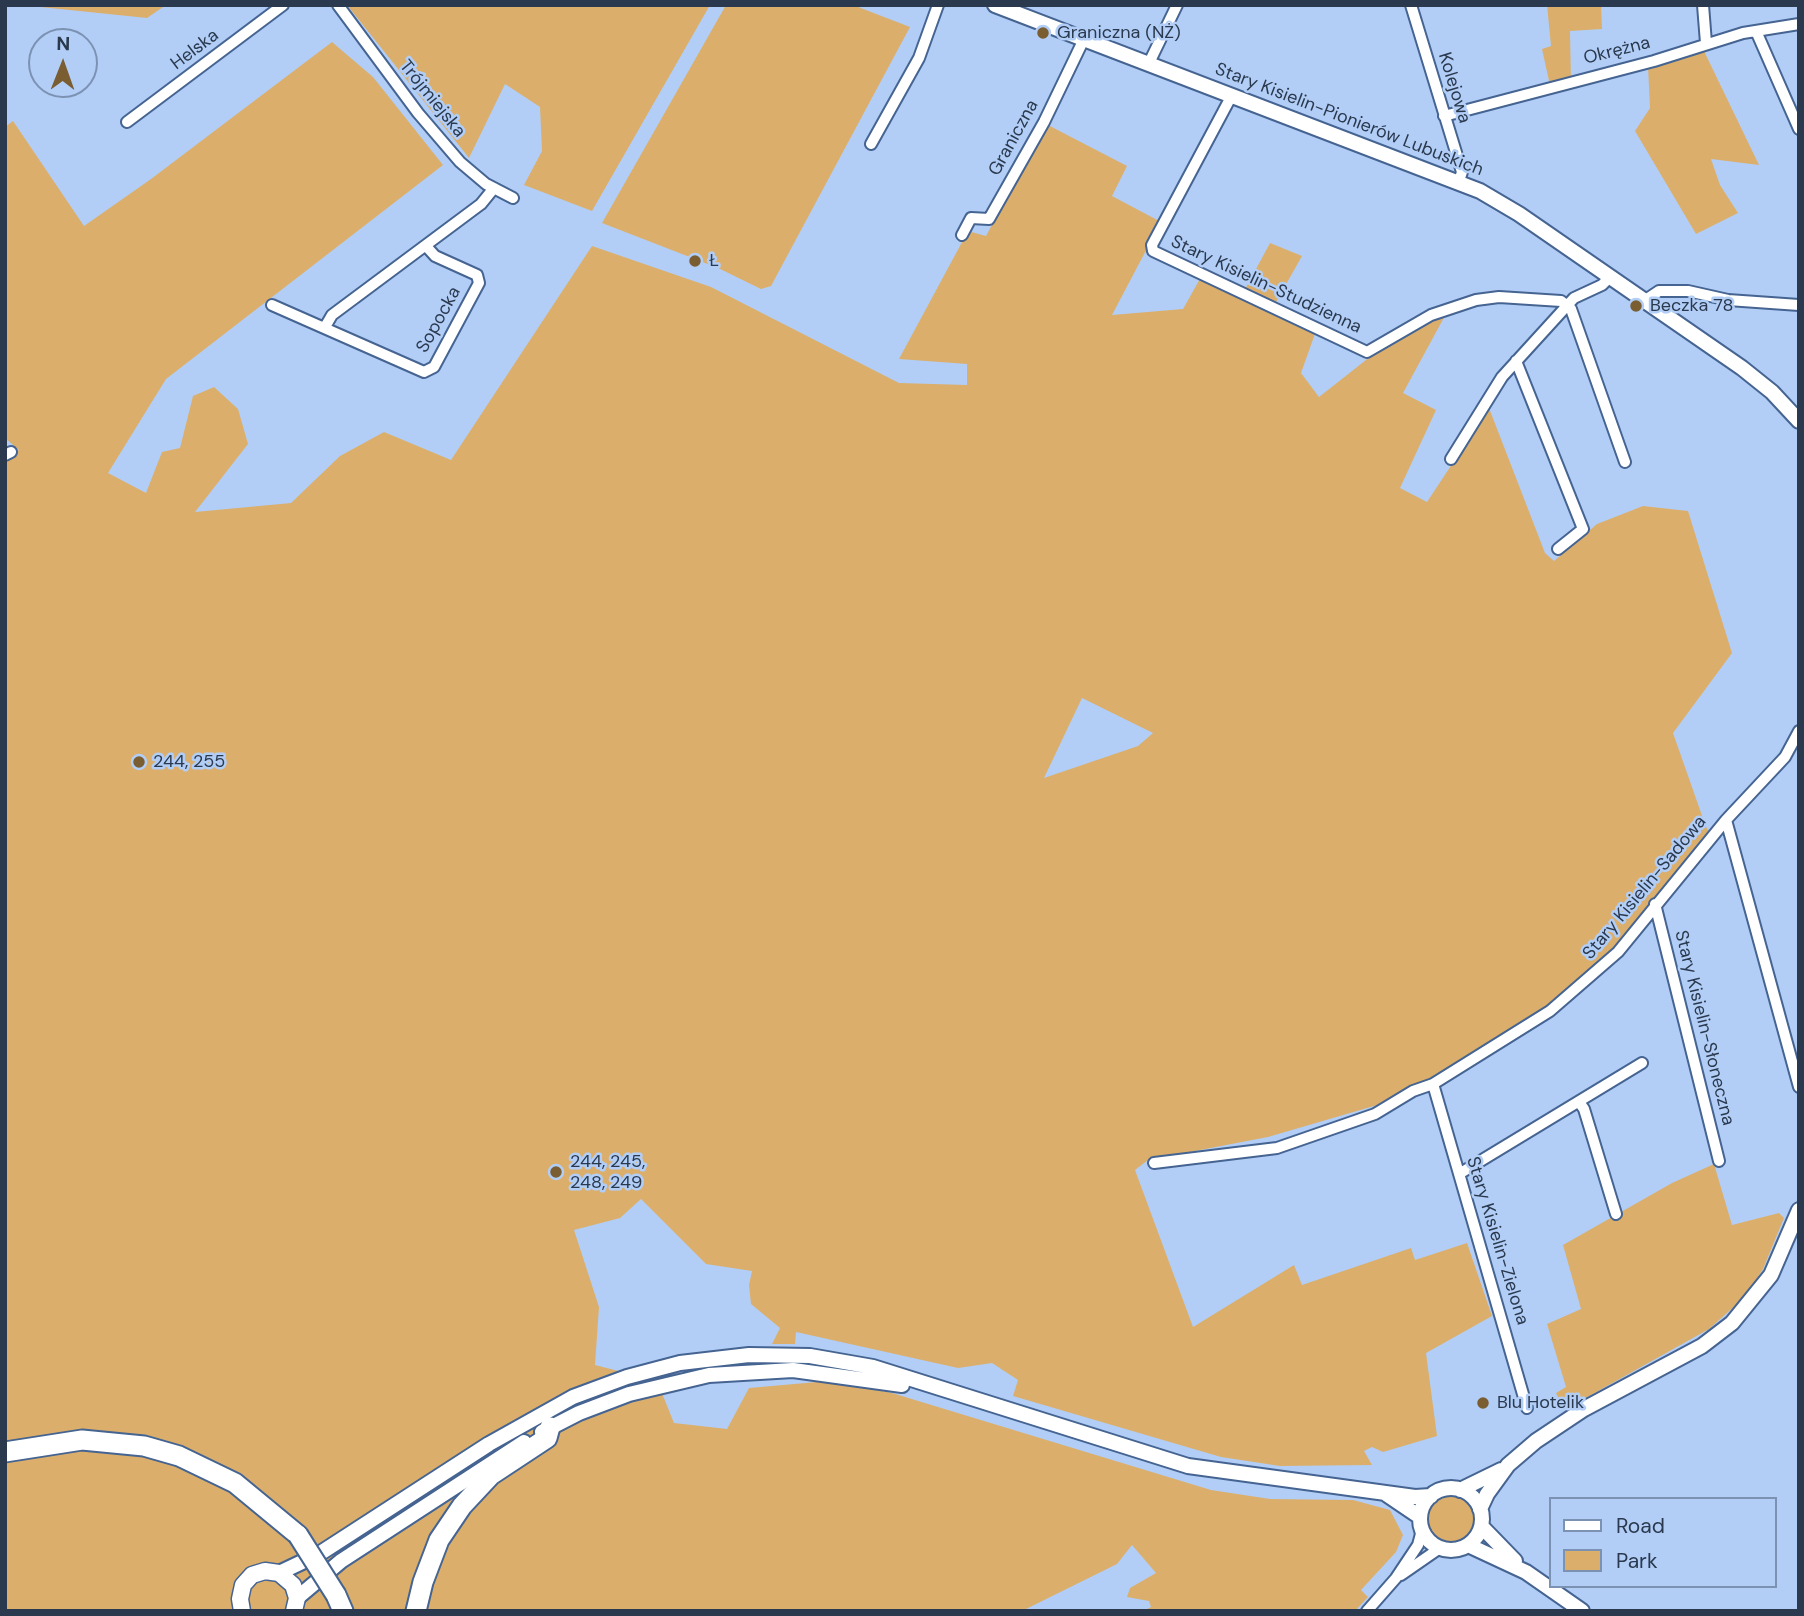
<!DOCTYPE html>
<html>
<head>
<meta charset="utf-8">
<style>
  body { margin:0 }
  #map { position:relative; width:1804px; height:1616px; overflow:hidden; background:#b2cef7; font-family:"DM Sans",sans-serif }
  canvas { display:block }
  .frame { position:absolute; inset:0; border:7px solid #2a394d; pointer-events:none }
  .legend { position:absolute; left:1549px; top:1497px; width:228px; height:91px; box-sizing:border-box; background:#b2cef7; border:2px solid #7c92b3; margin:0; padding:9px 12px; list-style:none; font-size:21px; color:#2a394d }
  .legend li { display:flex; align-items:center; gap:14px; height:35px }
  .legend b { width:35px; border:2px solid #7c92b3 }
  .north { position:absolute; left:28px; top:28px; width:70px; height:70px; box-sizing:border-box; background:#b2cef7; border:2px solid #7c92b3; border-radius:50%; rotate:1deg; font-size:19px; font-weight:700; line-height:28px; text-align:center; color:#2a394d }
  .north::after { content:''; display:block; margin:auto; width:24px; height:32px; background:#7a5e31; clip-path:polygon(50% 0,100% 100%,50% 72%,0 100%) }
</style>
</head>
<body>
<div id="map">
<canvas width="1804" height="1616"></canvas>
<div class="frame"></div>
<ul class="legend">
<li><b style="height:9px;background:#fff"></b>Road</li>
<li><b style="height:19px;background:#dbaf6b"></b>Park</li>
</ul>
<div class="north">N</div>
</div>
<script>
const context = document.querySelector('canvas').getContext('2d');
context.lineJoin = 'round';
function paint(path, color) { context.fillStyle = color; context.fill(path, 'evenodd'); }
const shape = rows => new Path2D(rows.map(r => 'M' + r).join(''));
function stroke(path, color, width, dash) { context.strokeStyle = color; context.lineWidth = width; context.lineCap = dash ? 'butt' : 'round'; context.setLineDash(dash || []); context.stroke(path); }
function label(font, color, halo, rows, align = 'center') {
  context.font = font + ' "DM Sans",sans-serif'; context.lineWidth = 5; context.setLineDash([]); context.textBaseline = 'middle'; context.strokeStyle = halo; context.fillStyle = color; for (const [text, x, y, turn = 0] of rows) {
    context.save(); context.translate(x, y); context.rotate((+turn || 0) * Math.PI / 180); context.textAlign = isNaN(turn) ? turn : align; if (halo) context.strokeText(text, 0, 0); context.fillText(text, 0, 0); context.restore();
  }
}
paint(shape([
  [21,5,166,5,147,18],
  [347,5,710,5,592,211,524,185,542,151,540,107,505,84,469,158],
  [726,5,853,5,910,27,771,286,761,289,718,268,602,223],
  [1547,5,1601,5,1602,29,1570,31,1571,84,1551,90,1542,49,1551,46],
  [332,42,373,77,443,165,166,379,108,473,146,493,162,452,180,448,193,396,214,387,238,409,248,444,195,512,291,503,340,456,384,432,451,460,592,246,711,287,899,383,967,385,967,364,899,359,968,231,986,236,1046,124,1127,166,1112,196,1161,222,1112,315,1183,309,1201,277,1242,295,1270,243,1302,256,1271,311,1316,331,1301,373,1319,397,1371,356,1410,330,1447,312,1403,393,1436,410,1400,488,1427,502,1489,408,1545,553,1554,561,1597,524,1643,506,1688,511,1732,653,1673,733,1706,827,1712,836,1593,979,1432,1082,1374,1106,1268,1137,1148,1160,1135,1170,1193,1327,1294,1265,1302,1285,1411,1248,1415,1260,1467,1243,1492,1316,1426,1353,1437,1436,1383,1452,1372,1447,1364,1451,1372,1465,1280,1466,1221,1457,1013,1396,1018,1380,992,1363,958,1368,796,1332,795,1344,772,1344,780,1328,751,1304,749,1285,752,1271,706,1264,641,1199,620,1218,574,1230,599,1307,595,1365,657,1381,674,1423,727,1429,749,1388,828,1381,892,1393,1211,1490,1270,1499,1353,1500,1390,1510,1403,1535,1396,1552,1361,1590,1368,1597,1355,1611,1143,1611,1151,1607,1149,1601,1127,1597,1130,1588,1156,1573,1132,1545,1117,1564,1022,1611,5,1611,5,461,19,450,5,438,5,127,13,121,84,226,151,179],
  [1082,698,1153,733,1138,746,1044,778],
  [1703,49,1759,165,1711,159,1720,185,1738,213,1696,234,1635,131,1650,108,1648,66],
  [1714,1164,1732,1225,1779,1213,1784,1218,1763,1269,1746,1296,1709,1329,1564,1410,1556,1393,1566,1387,1547,1324,1581,1309,1563,1245,1672,1183],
  '1427 1518a24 24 0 1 1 48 0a24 24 0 1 1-48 0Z'
]), '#dbaf6b');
const street = shape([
  [338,5,418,113,460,162,486,184,513,198],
  [1411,5,1462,172,1459,181],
  [1703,5,1706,43],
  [1756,31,1799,129],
  [1149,63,1177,5],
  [1232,95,1152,245,1153,251,1367,352,1431,315,1476,300,1499,297,1561,301,1571,309,1625,462],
  [1444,116,1654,61,1743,33,1799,24],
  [127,122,283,5],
  [871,144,919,58,938,5],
  [962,235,971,218,989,219,1044,122,1084,39],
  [1644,301,1659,291,1688,291,1728,300,1799,305],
  [272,305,424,372,434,367,479,283,477,275,435,256,426,246],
  [325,327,332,315,481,204,494,188],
  [1516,361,1583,529,1558,549],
  [5,455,11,452],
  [1451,459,1502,377,1574,298,1602,285,1610,277],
  [1726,820,1799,1087],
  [1655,904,1719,1161],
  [1433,1084,1527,1408],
  [1579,1102,1584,1109,1616,1214],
  [1154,1163,1277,1148,1375,1114,1413,1091,1433,1084,1550,1011,1618,952,1726,820,1785,757,1799,731],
  [1459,1174,1642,1063],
  [1401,1575,1440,1548],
  [1367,1611,1396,1578,1418,1545,1422,1530]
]);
const secondary = shape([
  [995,5,1480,191,1519,214,1742,368,1772,392,1799,421],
  [542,1432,579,1413,629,1394,709,1375,793,1370,902,1385],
  '1420 1519a31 31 0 1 1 62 0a31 31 0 1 1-62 0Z',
  [1460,1490,1501,1470],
  [1386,1494,1420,1517],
  [1480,1509,1487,1494,1508,1465,1536,1441,1584,1409,1702,1346,1732,1323,1771,1275,1799,1210],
  [1482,1527,1515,1561],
  [1468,1545,1526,1572,1582,1611],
  [279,1573,319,1554,489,1444,573,1397,627,1377,680,1363,749,1355,810,1356,873,1367,1188,1466,1415,1497,1431,1496],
  [297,1598,341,1561,524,1442]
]);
const primary = shape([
  [242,1611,240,1599,243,1585,252,1575,265,1571,279,1573,293,1585,297,1598,294,1611]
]);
const highway = shape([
  [5,1452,82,1440,144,1446,179,1456,235,1483,298,1535],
  [336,1595,343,1611],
  [416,1611,423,1582,439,1540,462,1506,491,1475,547,1438,550,1427]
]);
stroke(street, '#456491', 14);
stroke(secondary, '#456491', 18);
stroke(primary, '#456491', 19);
stroke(highway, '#456491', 23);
stroke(street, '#fff', 10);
stroke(secondary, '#fff', 14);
stroke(primary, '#fff', 16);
stroke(highway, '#fff', 19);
const highwayBridge = shape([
  [298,1535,336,1595]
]);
stroke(highwayBridge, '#456491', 23, []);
stroke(highwayBridge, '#fff', 19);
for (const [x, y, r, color] of [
  [1043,33,7,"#7a5e31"],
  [695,261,7,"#7a5e31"],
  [1636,306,7,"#7a5e31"],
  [139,762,7,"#7a5e31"],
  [556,1172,7,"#7a5e31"],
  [1483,1403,7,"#7a5e31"]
]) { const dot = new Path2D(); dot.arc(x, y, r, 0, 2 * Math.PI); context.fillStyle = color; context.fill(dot); stroke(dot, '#b2cef7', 2.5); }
label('18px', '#2a394d', '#b2cef7', [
  ["Graniczna (NŻ)",1057,33],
  ["Ł",709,261],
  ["Beczka 78",1650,306],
  ["244, 255",153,762],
  ["244, 245,",570,1162],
  ["248, 249",570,1183],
  ["Blu Hotelik",1497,1403]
], 'left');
label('18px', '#2a394d', '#b2cef7', [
  ["Helska",195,50,-37],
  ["Okrężna",1617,51,-14],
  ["Kolejowa",1454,88,73],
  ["Trójmiejska",432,99,51],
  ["Stary Kisielin-Pionierów Lubuskich",1349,120,21],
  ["Graniczna",1014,138,-61],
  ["Stary Kisielin-Studzienna",1266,285,25],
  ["Sopocka",439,320,-61],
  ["Stary Kisielin-Sadowa",1645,888,-50],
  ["Stary Kisielin-Słoneczna",1704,1028,76],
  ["Stary Kisielin-Zielona",1497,1241,73]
]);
</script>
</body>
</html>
